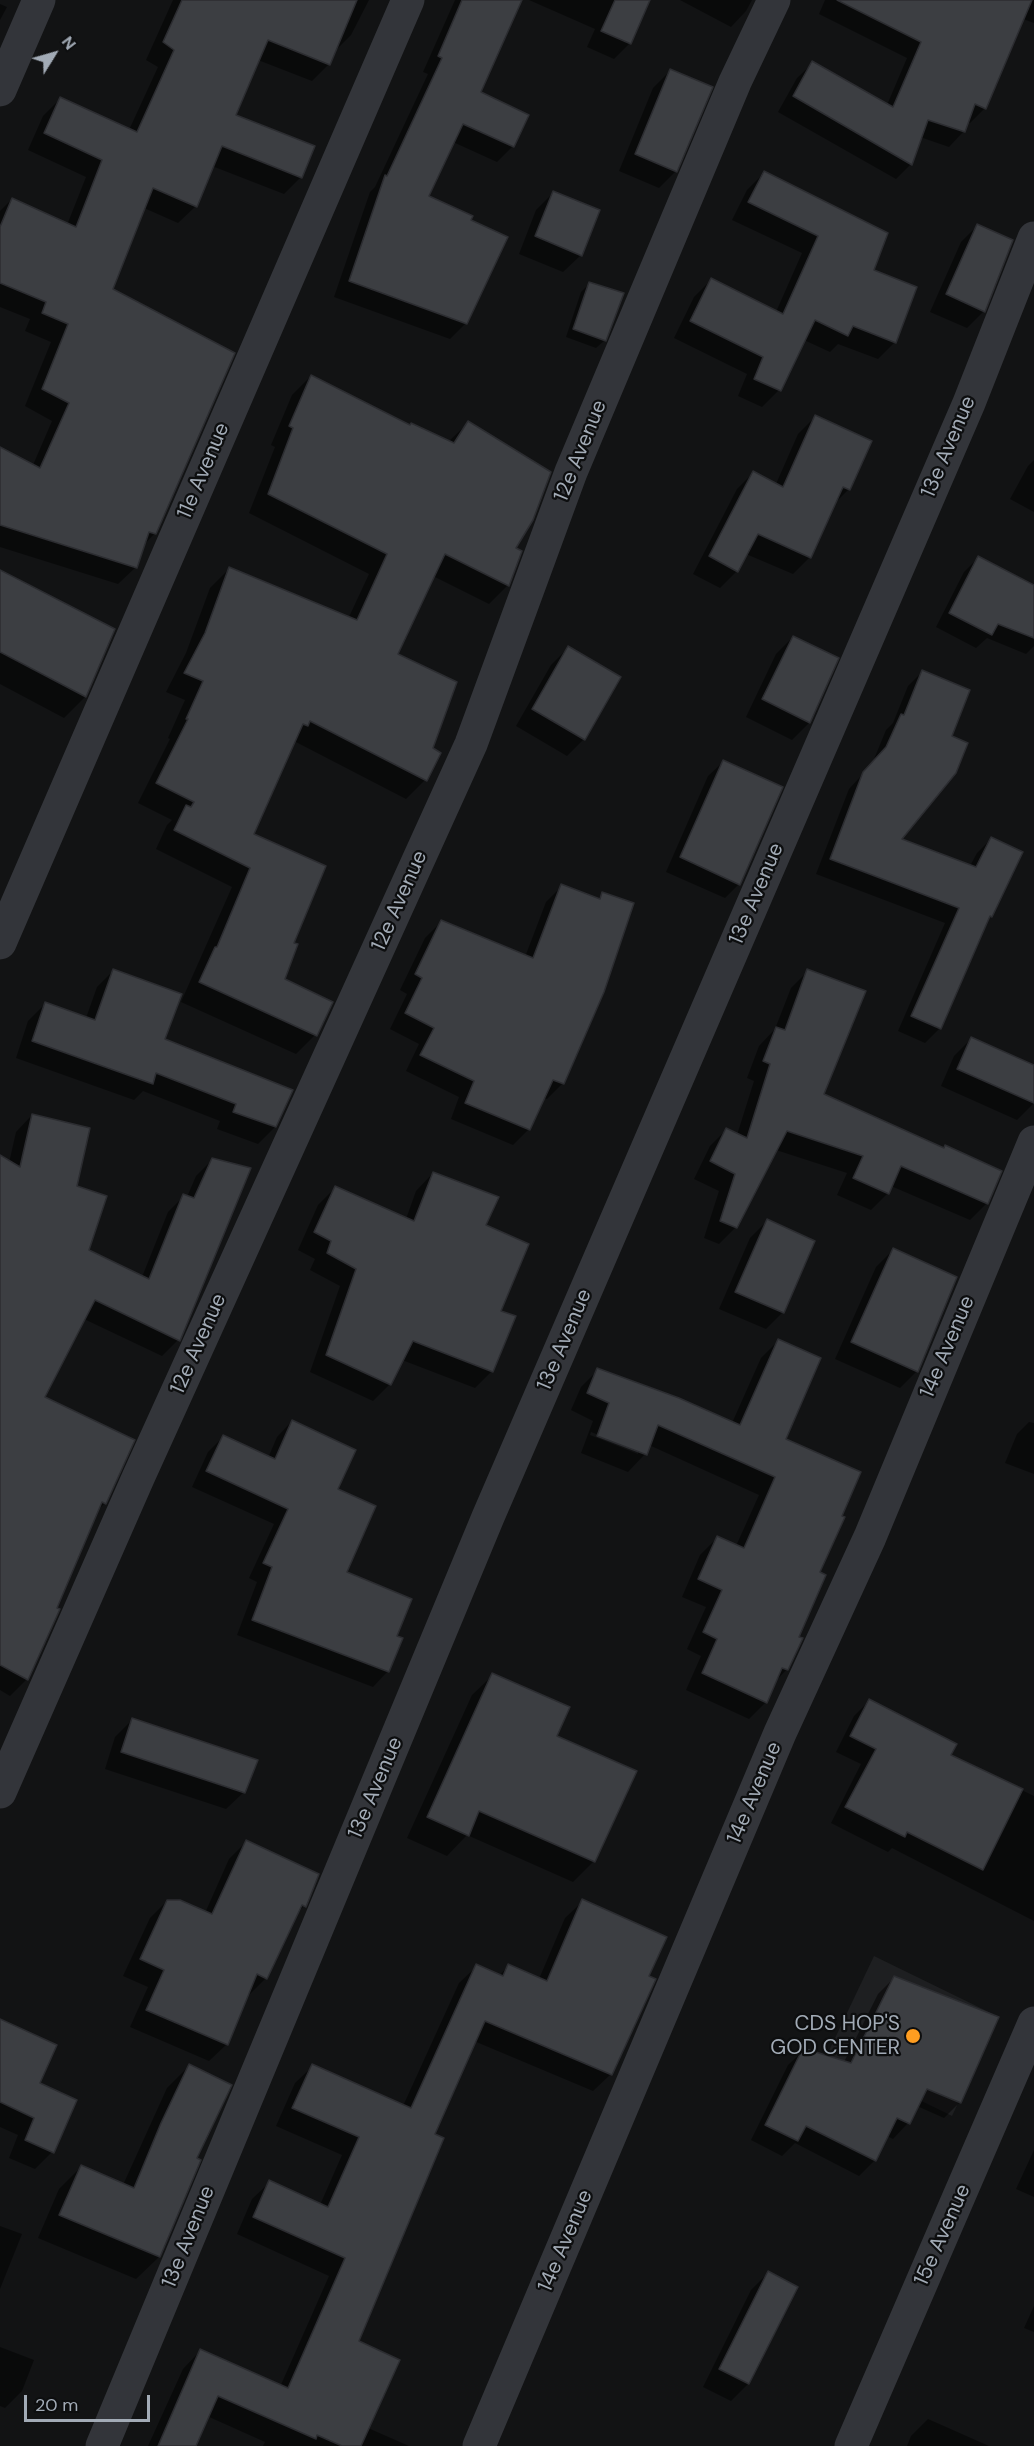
<!DOCTYPE html>
<html>
<head>
<meta charset="utf-8">
<style>
  body { margin:0 }
  #map { position:relative; width:1034px; height:2446px; overflow:hidden; background:#121314; font-family:"DM Sans",sans-serif }
  canvas { display:block }
  .north { position:absolute; left:24px; top:24px; width:60px; height:60px; -webkit-text-stroke:4px #0d0e0f; paint-order:stroke; rotate:53deg; font-size:16px; font-weight:700; line-height:24px; text-align:center; color:#a2abb6 }
  .north::after { content:''; display:block; margin:auto; width:21px; height:27px; background:#a2abb6; clip-path:polygon(50% 0,100% 100%,50% 72%,0 100%) }
  .scale { position:absolute; left:24px; top:2395px; width:126px; height:27px; box-sizing:border-box; border:3px solid #a2abb6; border-top:0; padding-left:8px; font-size:18px; line-height:21px; white-space:nowrap; color:#a2abb6; -webkit-text-stroke:4px #0d0e0f; paint-order:stroke }
</style>
</head>
<body>
<div id="map">
<canvas width="1034" height="2446"></canvas>
<div class="north">N</div>
<div class="scale">20 m</div>
</div>
<script>
const context = document.querySelector('canvas').getContext('2d');
context.lineJoin = 'round';
function paint(path, color) { context.fillStyle = color; context.fill(path, 'evenodd'); }
const shape = rows => new Path2D(rows.map(r => 'M' + r).join(''));
function stroke(path, color, width, dash) { context.strokeStyle = color; context.lineWidth = width; context.lineCap = dash ? 'butt' : 'round'; context.setLineDash(dash || []); context.stroke(path); }
function label(font, color, halo, rows, align = 'center') {
  context.font = font + ' "DM Sans",sans-serif'; context.lineWidth = 4.5; context.setLineDash([]); context.textBaseline = 'middle'; context.strokeStyle = halo; context.fillStyle = color; for (const [text, x, y, turn = 0] of rows) {
    context.save(); context.translate(x, y); context.rotate((+turn || 0) * Math.PI / 180); context.textAlign = isNaN(turn) ? turn : align; if (halo) context.strokeText(text, 0, 0); context.fillText(text, 0, 0); context.restore();
  }
}
paint(shape([
  [874,1956,999,2017,952,2116,827,2055]
]), '#1e1f21');
paint(shape([
  [173,0,369,0,351,35,334,52,329,64,312,81,258,60,234,116,301,177,284,194,212,166,196,206,178,223,144,208,111,289,155,533,143,546,136,567,118,584,0,547,0,457,33,465,52,421,25,406,51,342,25,331,30,319,0,307,0,211,12,199,67,225,86,177,28,150,43,116,60,99,129,130,158,67,146,60],
  [455,0,520,0,480,93,513,146,497,162,453,142,427,196,466,323,450,339,334,297,370,192,375,187,428,74,423,72],
  [529,0,648,0,630,43,614,59,587,47,595,29],
  [680,0,752,0,746,11,731,27],
  [825,0,1034,0,1034,23,1023,19,985,108,970,123,967,122,964,131,949,147,920,137,911,164,896,179,778,112,797,78,813,63,887,105,907,58,819,14],
  [0,4,7,7,0,20],
  [670,71,676,171,659,188,619,171,653,88],
  [764,173,873,271,895,342,878,359,838,344,830,352,804,340,779,390,762,407,738,396,747,374,674,338,694,297,711,280,776,312,802,253,732,220,747,190],
  [553,193,581,255,563,272,519,254,536,210],
  [978,225,984,311,967,328,930,312,961,242],
  [590,283,605,340,596,348,566,337,581,292],
  [311,376,409,427,448,442,468,423,514,549,508,585,489,604,433,576,396,655,431,749,425,780,406,799,294,741,252,835,292,944,283,980,331,1002,315,1035,296,1054,181,1002,232,887,156,849,167,825,172,820,138,803,170,739,168,738,185,700,166,692,186,653,210,588,229,569,348,619,369,574,249,513,275,447,271,445,292,395],
  [815,417,849,489,833,505,810,557,793,574,746,554,737,571,720,588,693,574,737,489,754,472,776,484,798,434],
  [1034,460,1034,512,1010,499,1028,466],
  [978,558,1034,586,1034,646,1026,654,987,638,976,648,936,627,964,572],
  [0,573,114,630,85,697,64,718,0,684],
  [793,637,837,658,809,723,792,740,746,717,776,654],
  [568,648,584,739,567,756,516,726,551,665],
  [922,672,950,736,899,839,970,866,977,853,991,839,990,916,986,920,939,1029,925,1043,898,1031,945,923,816,874,849,789,872,764,886,730,893,723,908,686],
  [723,762,739,884,725,898,666,872,708,776],
  [562,886,597,900,603,894,563,1083,547,1099,543,1098,529,1129,513,1145,451,1119,459,1097,406,1071,419,1044,390,1029,407,994,400,990,425,938,441,922,525,957,546,902],
  [114,970,163,1040,275,1127,258,1144,217,1129,220,1121,143,1091,134,1100,16,1058,28,1021,45,1004,86,1018,97,987],
  [808,971,822,1095,987,1203,970,1220,891,1186,888,1193,871,1210,837,1195,847,1173,776,1150,736,1227,719,1244,704,1238,719,1191,694,1179,710,1146,727,1129,737,1135,754,1081,747,1078,759,1046,775,1029,791,988],
  [971,1039,1034,1067,1034,1103,1017,1120,941,1086,954,1056],
  [32,1115,75,1187,87,1251,142,1277,168,1212,184,1196,187,1197,196,1176,212,1160,178,1340,162,1356,84,1319,43,1398,105,1503,96,1512,55,1609,58,1610,26,1680,10,1696,0,1690,0,1157,9,1163,16,1132],
  [433,1173,499,1311,492,1371,475,1388,402,1360,390,1384,373,1401,310,1372,340,1286,310,1270,315,1259,298,1250,318,1205,335,1188,406,1219,416,1191],
  [767,1221,783,1312,766,1329,719,1309,750,1238],
  [893,1250,917,1371,900,1388,835,1359,876,1267],
  [778,1341,784,1439,818,1573,787,1669,775,1682,766,1702,749,1719,686,1690,701,1656,687,1649,706,1607,682,1597,700,1555,717,1538,736,1546,759,1495,649,1445,645,1454,628,1472,581,1453,593,1421,571,1410,581,1387,598,1370,732,1423,761,1358],
  [591,1432,638,1450,638,1454,590,1435],
  [292,1421,336,1490,345,1573,395,1637,388,1671,373,1687,237,1635,257,1582,249,1578,274,1524,192,1487,208,1452,223,1437,268,1458,277,1437],
  [1029,1422,1034,1423,1034,1474,1005,1463,1017,1434],
  [493,1675,555,1737,594,1861,573,1882,467,1835,447,1856,407,1838,472,1695],
  [869,1701,949,1755,1034,1796,1034,1921,892,1848,888,1852,831,1823,861,1764,836,1752,854,1716],
  [132,1720,244,1792,226,1809,105,1769,115,1737],
  [246,1842,317,1875,304,1906,295,1915,266,1978,249,1995,247,1994,227,2044,209,2061,130,2027,148,1987,123,1976,150,1918,167,1901,205,1913,229,1859],
  [583,1901,647,1977,611,2074,593,2091,474,2041,433,2135,357,2342,368,2428,409,2446,263,2446,265,2442,207,2416,194,2446,148,2446,183,2369,200,2351,280,2387,329,2276,237,2234,252,2199,270,2182,320,2205,342,2155,276,2126,295,2083,313,2066,403,2106,459,1983,477,1966,499,1976,509,1965,539,1979,565,1918],
  [894,1978,997,2018,959,2103,944,2118,917,2106,908,2123,893,2139,887,2136,874,2161,859,2176,795,2143,782,2156,751,2140,788,2065,804,2050,844,2062,878,1994],
  [0,2020,52,2152,35,2169,9,2158,18,2135,0,2127],
  [189,2066,195,2159,199,2161,159,2257,136,2279,38,2238,59,2189,81,2167,123,2185,167,2088],
  [1034,2150,1034,2197,1016,2189],
  [0,2226,22,2234,0,2289],
  [768,2273,748,2384,731,2401,703,2387,751,2290],
  [1034,2306,1034,2332,1024,2328],
  [0,2347,34,2360,22,2391,5,2408,0,2406],
  [928,2419,989,2446,907,2446,911,2436]
]), '#0007');
const building = shape([
  [182,0,357,0,330,65,268,40,236,115,315,146,302,178,222,146,197,207,153,188,113,289,235,353,156,534,149,532,137,568,0,525,0,447,40,468,69,403,42,389,68,324,42,313,46,302,0,283,0,227,12,198,76,227,102,160,44,133,60,97,137,132,174,50,163,42,182,0],
  [462,0,522,0,481,92,529,115,514,147,463,124,429,196,473,216,471,220,508,237,467,324,349,281,385,175,387,176,442,58,438,56,462,0],
  [615,0,650,0,631,44,601,31,615,0],
  [837,0,1032,0,986,109,975,104,965,132,928,120,912,165,793,96,812,61,893,107,921,42,837,0],
  [670,69,713,87,677,172,635,154,670,69],
  [764,171,888,233,874,270,917,287,896,343,853,326,848,336,815,320,781,391,754,379,763,357,690,321,711,278,783,314,818,236,748,202,764,171],
  [553,191,600,210,582,256,535,236,553,191],
  [977,224,1013,240,985,312,946,294,977,224],
  [589,282,624,293,606,341,573,329,589,282],
  [311,375,410,425,411,423,454,443,468,421,551,472,533,520,516,548,522,551,509,586,445,554,398,654,457,682,433,748,441,753,427,781,310,721,308,726,303,724,254,834,326,866,294,943,298,944,285,979,333,1002,317,1036,199,982,215,947,217,947,250,868,174,830,186,805,191,807,194,802,156,783,188,719,186,719,203,681,184,673,205,633,229,567,357,620,387,554,268,494,293,428,289,426,311,375],
  [815,415,872,441,850,490,843,487,811,558,758,534,738,572,709,556,753,471,783,487,815,415],
  [978,556,1034,585,1034,638,998,624,992,635,949,613,978,556],
  [0,570,115,629,86,697,0,652,0,570],
  [793,636,839,658,810,723,762,699,793,636],
  [568,646,621,677,585,740,532,709,568,646],
  [922,670,970,690,952,736,968,743,956,773,902,839,976,867,991,837,1023,852,992,917,990,916,941,1029,911,1016,959,908,830,859,863,772,886,747,901,714,904,715,922,670],
  [723,760,783,787,740,885,680,857,723,760],
  [561,884,600,899,602,892,634,903,604,992,564,1084,553,1080,530,1130,465,1103,474,1081,420,1055,434,1028,405,1013,422,978,415,974,441,920,533,958,561,884],
  [113,969,182,994,165,1039,293,1090,276,1127,233,1112,236,1104,156,1073,153,1084,32,1041,45,1002,95,1020,113,969],
  [807,969,866,991,824,1094,944,1148,945,1145,1002,1171,988,1204,901,1166,889,1194,853,1178,863,1156,787,1131,737,1228,720,1221,735,1174,710,1161,726,1128,747,1138,770,1064,763,1061,776,1027,785,1030,807,969],
  [971,1037,1034,1065,1034,1103,957,1069,971,1037],
  [32,1114,90,1128,77,1186,107,1196,89,1250,149,1279,183,1194,194,1198,212,1158,251,1168,180,1341,95,1300,45,1397,135,1440,106,1504,102,1502,57,1608,60,1609,28,1680,0,1665,0,1155,20,1167,32,1114],
  [433,1172,499,1197,486,1225,529,1244,501,1311,516,1316,493,1372,413,1341,391,1385,326,1355,356,1269,327,1253,331,1241,314,1232,335,1186,414,1221,433,1172],
  [767,1219,815,1241,784,1313,735,1292,767,1219],
  [893,1248,957,1277,918,1372,851,1342,893,1248],
  [778,1339,821,1358,786,1439,861,1472,842,1516,845,1517,820,1572,826,1575,799,1637,803,1638,788,1670,782,1668,767,1703,702,1673,717,1639,703,1632,722,1590,698,1579,717,1536,744,1548,775,1477,658,1425,647,1455,597,1436,609,1403,587,1393,597,1368,679,1398,740,1425,778,1339],
  [292,1420,356,1450,338,1489,376,1506,347,1572,412,1599,397,1636,403,1638,389,1672,252,1620,272,1567,263,1563,288,1509,206,1471,223,1435,275,1459,292,1420],
  [492,1673,570,1707,557,1736,637,1771,595,1862,479,1811,469,1836,427,1817,492,1673],
  [869,1699,957,1744,951,1755,1023,1789,983,1870,907,1832,905,1837,845,1807,876,1749,850,1736,869,1699],
  [132,1718,258,1760,245,1793,121,1752,132,1718],
  [246,1840,319,1874,306,1907,302,1905,267,1979,257,1974,228,2045,146,2010,164,1970,140,1959,167,1900,180,1900,212,1914,246,1840],
  [582,1899,667,1937,649,1976,656,1979,612,2075,485,2021,435,2134,444,2138,359,2341,400,2360,361,2446,342,2446,317,2435,316,2439,218,2396,196,2446,158,2446,200,2349,288,2388,345,2258,253,2217,269,2180,328,2207,359,2137,292,2108,312,2064,411,2108,476,1964,503,1976,508,1964,547,1981,582,1899],
  [894,1976,999,2017,961,2103,927,2089,910,2124,897,2118,876,2161,806,2126,798,2141,765,2125,803,2048,851,2063,894,1976],
  [0,2019,57,2045,40,2083,77,2100,54,2153,25,2140,34,2118,0,2102,0,2019],
  [189,2064,232,2085,197,2158,201,2160,160,2257,59,2215,81,2165,134,2188,161,2123,189,2064],
  [768,2271,798,2287,749,2384,719,2369,768,2271]
]);
paint(building, '#3c3e42');
stroke(building, '#2c2d31', 1.5);
stroke(shape([
  [0,90,39,0],
  [0,943,408,0],
  [0,1792,138,1478,471,744,571,472,735,82,774,0],
  [102,2446,488,1517,969,403,1034,238],
  [479,2446,780,1733,870,1537,1034,1142],
  [851,2446,1034,2023]
]), '#33353a', 33);
for (const [x, y, r, color] of [
  [913,2036,8,"#ff9d20"]
]) { const dot = new Path2D(); dot.arc(x, y, r, 0, 2 * Math.PI); context.fillStyle = color; context.fill(dot); stroke(dot, '#0d0e0f', 2); }
label('21px', '#a2abb6', '#0d0e0f', [
  ["13e Avenue",949,447,-67],
  ["12e Avenue",581,451,-68],
  ["11e Avenue",204,471,-67],
  ["13e Avenue",757,894,-67],
  ["12e Avenue",400,901,-66],
  ["13e Avenue",565,1340,-67],
  ["12e Avenue",199,1344,-66],
  ["14e Avenue",948,1347,-67],
  ["13e Avenue",376,1788,-67],
  ["14e Avenue",755,1793,-67],
  ["15e Avenue",943,2235,-66],
  ["13e Avenue",189,2237,-68],
  ["14e Avenue",566,2241,-67]
]);
label('21px', '#a2abb6', '#0d0e0f', [
  ["CDS HOP'S",900,2024],
  ["GOD CENTER",900,2048]
], 'right');
</script>
</body>
</html>
